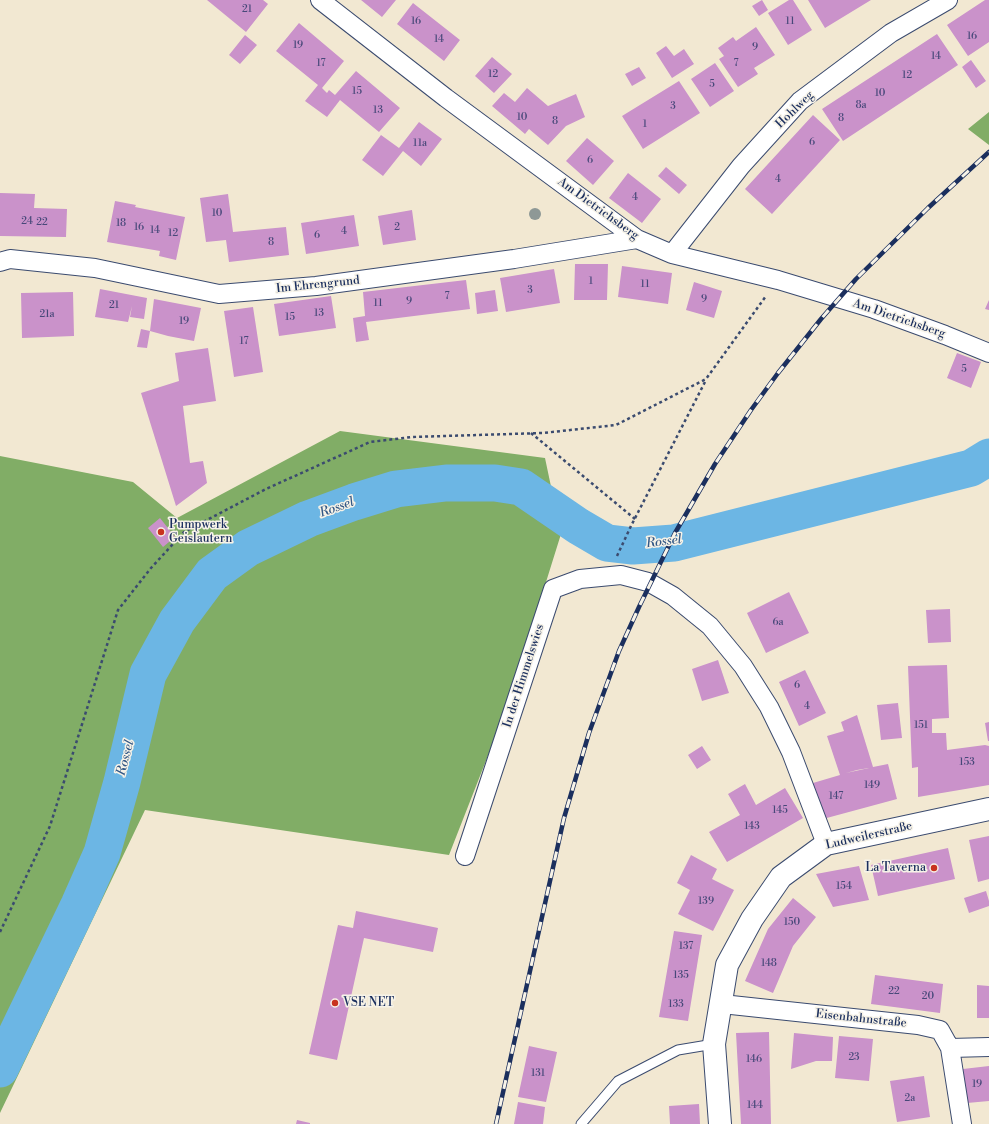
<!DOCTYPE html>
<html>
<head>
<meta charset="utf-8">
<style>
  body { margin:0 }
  canvas { display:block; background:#f2e8d2 }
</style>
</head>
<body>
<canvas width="989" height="1124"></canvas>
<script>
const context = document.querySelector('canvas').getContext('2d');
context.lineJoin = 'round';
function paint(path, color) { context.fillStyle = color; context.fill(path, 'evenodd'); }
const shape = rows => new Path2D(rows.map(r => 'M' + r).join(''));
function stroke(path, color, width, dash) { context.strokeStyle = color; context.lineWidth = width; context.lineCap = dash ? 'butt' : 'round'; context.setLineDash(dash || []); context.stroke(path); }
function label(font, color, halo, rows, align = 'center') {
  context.font = font + ' "Libre Bodoni",serif'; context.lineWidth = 3; context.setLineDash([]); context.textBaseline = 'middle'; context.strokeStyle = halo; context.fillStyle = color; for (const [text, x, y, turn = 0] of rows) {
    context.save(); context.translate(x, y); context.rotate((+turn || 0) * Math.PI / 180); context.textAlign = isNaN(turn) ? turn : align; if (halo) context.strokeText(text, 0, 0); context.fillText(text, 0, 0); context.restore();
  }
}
paint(shape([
  [989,112,989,145,968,129],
  [340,431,545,458,561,534,507,707,449,855,145,810,0,1113,0,456,133,482,177,518]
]), '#81ad66');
stroke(shape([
  [971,468,989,470]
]), '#6cb6e4', 6);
stroke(shape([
  [0,1069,79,905,102,853,122,782,148,674,177,621,212,574,248,548,308,519,354,502,396,489,446,483,495,483,521,487,578,526,607,543,633,546,674,543,971,468,989,457]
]), '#6cb6e4', 37);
paint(shape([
  [207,0,263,0,268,4,246,32],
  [361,0,396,0,382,17],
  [762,0,768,10,759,16,752,6],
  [789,0,793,0,812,30,788,45,768,13],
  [808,0,871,0,825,28],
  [985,0,989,0,989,42,968,56,947,25],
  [413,3,460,40,444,61,397,24],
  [299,23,344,61,322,88,327,93,329,90,335,95,356,71,400,108,379,132,340,100,327,117,305,101,318,85,276,51],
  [756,27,775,55,754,68,758,74,738,87,719,59,724,56,718,48,733,37,736,41],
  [937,34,958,65,843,141,822,109],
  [245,35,257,45,240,64,229,55],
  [666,46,674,56,684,49,694,64,672,78,656,53],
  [492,57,512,74,494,93,475,76],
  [971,60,986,81,976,88,962,67],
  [715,63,734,91,710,107,691,79],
  [639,67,646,78,632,86,625,74],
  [679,81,700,113,643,149,622,116],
  [527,88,548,106,576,94,585,117,566,126,548,145,529,129,525,134,492,106,504,93,515,102],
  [813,115,840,140,772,214,745,189],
  [419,122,442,139,421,166,403,151,383,176,362,160,381,135,399,148],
  [587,138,614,161,593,185,566,161],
  [666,167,687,185,679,194,658,176],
  [628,173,661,199,642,223,609,198],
  [0,193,35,194,34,208,67,209,66,237,0,236],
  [228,194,233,232,286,227,289,255,229,262,226,240,206,242,200,198],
  [115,201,136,205,135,207,185,217,176,260,159,256,160,251,107,242],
  [412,210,416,240,383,245,378,216],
  [354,215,359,246,306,254,301,223],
  [575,264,608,264,607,300,574,300],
  [622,266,672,273,668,304,618,297],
  [554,269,560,303,506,312,500,278],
  [466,280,470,309,366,322,369,340,356,342,353,318,365,316,363,292],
  [694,282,722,291,714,318,686,310],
  [100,289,147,298,144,319,130,317,132,306,128,322,95,317],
  [495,290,498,311,477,314,475,293],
  [73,292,74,336,22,338,21,293],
  [331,296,336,328,279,336,274,304],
  [154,299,201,308,194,341,168,336,150,331],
  [989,300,989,310,985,309],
  [253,307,263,372,234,377,224,311],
  [141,329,150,331,147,348,137,347],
  [208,348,216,401,183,406,190,463,203,461,207,483,176,506,141,393,179,381,175,353],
  [957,353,981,362,971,388,947,378],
  [160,518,175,537,163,547,148,528],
  [789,592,809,633,766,653,747,613],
  [950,609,951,642,928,643,926,610],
  [718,660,729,693,702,701,692,669],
  [947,665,949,718,932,719,932,733,946,733,947,750,985,745,989,746,989,785,918,797,918,767,912,768,908,666],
  [805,670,826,713,799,726,779,682],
  [898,703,902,738,881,740,877,705],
  [857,715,873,767,888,764,897,799,823,819,813,783,840,775,827,736,844,731,841,722],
  [869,768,846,773,857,770],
  [989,722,989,741,988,741,985,723],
  [702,746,711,760,697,769,688,755],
  [745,784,756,805,785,788,803,818,727,862,709,832,740,815,728,794],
  [989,836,989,879,978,882,969,840],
  [948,848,955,879,878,896,871,865],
  [691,855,717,869,712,879,734,890,713,931,678,914,690,890,677,883],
  [859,866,869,900,833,907,816,874],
  [986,891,989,901,989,906,969,913,964,898],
  [793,898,816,917,793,946,773,993,745,981,768,929],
  [356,911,438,928,433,952,364,938,337,1060,309,1054,338,925,353,928],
  [674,931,702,935,688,1021,659,1017],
  [875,975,943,984,940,1013,871,1004],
  [977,985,989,986,989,1018,977,1018],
  [769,1032,771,1124,741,1124,736,1033],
  [794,1033,833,1037,832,1061,816,1061,791,1069],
  [839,1036,873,1039,869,1081,835,1078],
  [529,1046,557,1052,546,1102,518,1097],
  [989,1066,989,1101,967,1103,963,1069],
  [924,1076,930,1117,897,1122,890,1081],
  [518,1102,545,1107,543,1124,514,1124],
  [699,1104,700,1124,670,1124,669,1106],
  [297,1120,310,1123,310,1124,296,1124]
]), '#ca92ca');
const lane = shape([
  [581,1124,618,1081,678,1050,714,1044]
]);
const street = shape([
  [320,0,446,98,637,239,672,254,778,280,874,309,945,335,989,353],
  [672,254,741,166,800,101,891,33,948,0],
  [0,262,10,259,95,268,219,294,316,286,514,259,637,239],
  [650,583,673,596,710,626,743,666,769,707,791,752,826,844],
  [465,856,553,589,580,579,621,575,648,582],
  [722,1004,918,1025,940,1030,950,1048,989,1047],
  [950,1048,962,1124]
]);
const secondary = shape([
  [720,1124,714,1044,727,965,752,919,781,877,826,844,989,809]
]);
stroke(lane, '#3b4b6f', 11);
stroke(street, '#3b4b6f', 20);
stroke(secondary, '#3b4b6f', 24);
stroke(shape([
  [531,433,635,519],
  [617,556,631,526,706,380],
  [0,932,50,826,118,610,151,568,184,532,266,489,370,442,412,437,543,433,616,425,706,379,766,296]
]), '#3b4b6f', 2.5, [3, 3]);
stroke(lane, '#fff', 9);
stroke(street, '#fff', 18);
stroke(secondary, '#fff', 22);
const rail = shape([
  [496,1124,564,818,589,733,619,651,639,607,675,533,715,464,751,410,778,373,821,319,856,279,928,208,989,152]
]);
stroke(rail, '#1b2f5e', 4.5);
stroke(rail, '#f7f3e8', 3, [9]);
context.fillStyle = '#8e9896';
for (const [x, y] of [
  [535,214]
]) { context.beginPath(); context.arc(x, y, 6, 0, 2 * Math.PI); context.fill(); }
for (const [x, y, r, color] of [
  [161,532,4,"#c8321e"],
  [934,868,4,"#c8321e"],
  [335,1003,4,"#c8321e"]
]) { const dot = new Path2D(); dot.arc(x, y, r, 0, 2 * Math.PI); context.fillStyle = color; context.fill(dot); stroke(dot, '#f7f3e8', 1.5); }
label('10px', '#474879', null, [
  ["21",247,10],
  ["16",416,22],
  ["11",790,22],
  ["16",972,37],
  ["14",439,40],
  ["19",298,46],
  ["9",755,48],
  ["14",936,57],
  ["17",321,64],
  ["7",736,64],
  ["12",493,75],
  ["12",907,76],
  ["5",712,85],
  ["15",357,92],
  ["10",880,94],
  ["8a",861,106],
  ["3",673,107],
  ["13",378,111],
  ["10",522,118],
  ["8",841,119],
  ["8",555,122],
  ["1",645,125],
  ["6",812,143],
  ["11a",420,144],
  ["6",590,161],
  ["4",778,180],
  ["4",635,198],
  ["10",217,214],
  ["24",27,222],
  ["22",42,223],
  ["18",121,224],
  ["16",139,228],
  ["2",397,228],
  ["14",155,231],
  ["4",344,232],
  ["12",173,234],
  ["6",317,236],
  ["8",271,243],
  ["1",591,282],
  ["11",645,285],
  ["3",530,291],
  ["7",447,297],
  ["9",704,300],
  ["9",409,302],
  ["11",378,304],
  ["21",114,306],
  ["13",319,314],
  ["21a",47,315],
  ["15",290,318],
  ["19",184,322],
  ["17",244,342],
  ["5",964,370],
  ["6a",778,623],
  ["6",797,686],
  ["4",807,707],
  ["151",921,726],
  ["153",967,763],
  ["149",872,786],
  ["147",836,797],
  ["145",780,811],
  ["143",752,827],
  ["154",844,887],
  ["139",706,902],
  ["150",792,923],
  ["137",686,947],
  ["148",769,964],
  ["135",681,976],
  ["22",894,992],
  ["20",928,997],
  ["133",676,1005],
  ["23",854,1058],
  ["146",754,1060],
  ["131",538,1074],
  ["19",977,1085],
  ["2a",910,1099],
  ["144",755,1106]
]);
label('12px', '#1b2f5e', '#f7f3e8', [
  ["Hohlweg",795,110,-44],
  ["Am Dietrichsberg",598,209,36],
  ["Im Ehrengrund",318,285,-6],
  ["Am Dietrichsberg",899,319,19],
  ["In der Himmelswies",524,676,-72],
  ["Ludweilerstraße",869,836,-13],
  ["Eisenbahnstraße",861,1019,6]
]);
label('12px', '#1b2f5e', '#f7f3e8', [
  ["Pumpwerk",169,525],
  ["Geislautern",169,539],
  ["La Taverna",926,868,"right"],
  ["VSE NET",343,1003]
], 'left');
label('italic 13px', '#335886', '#f7f3e8', [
  ["Rossel",337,508,-20],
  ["Rossel",664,542,-7],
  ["Rossel",126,758,-75]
]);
</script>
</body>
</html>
